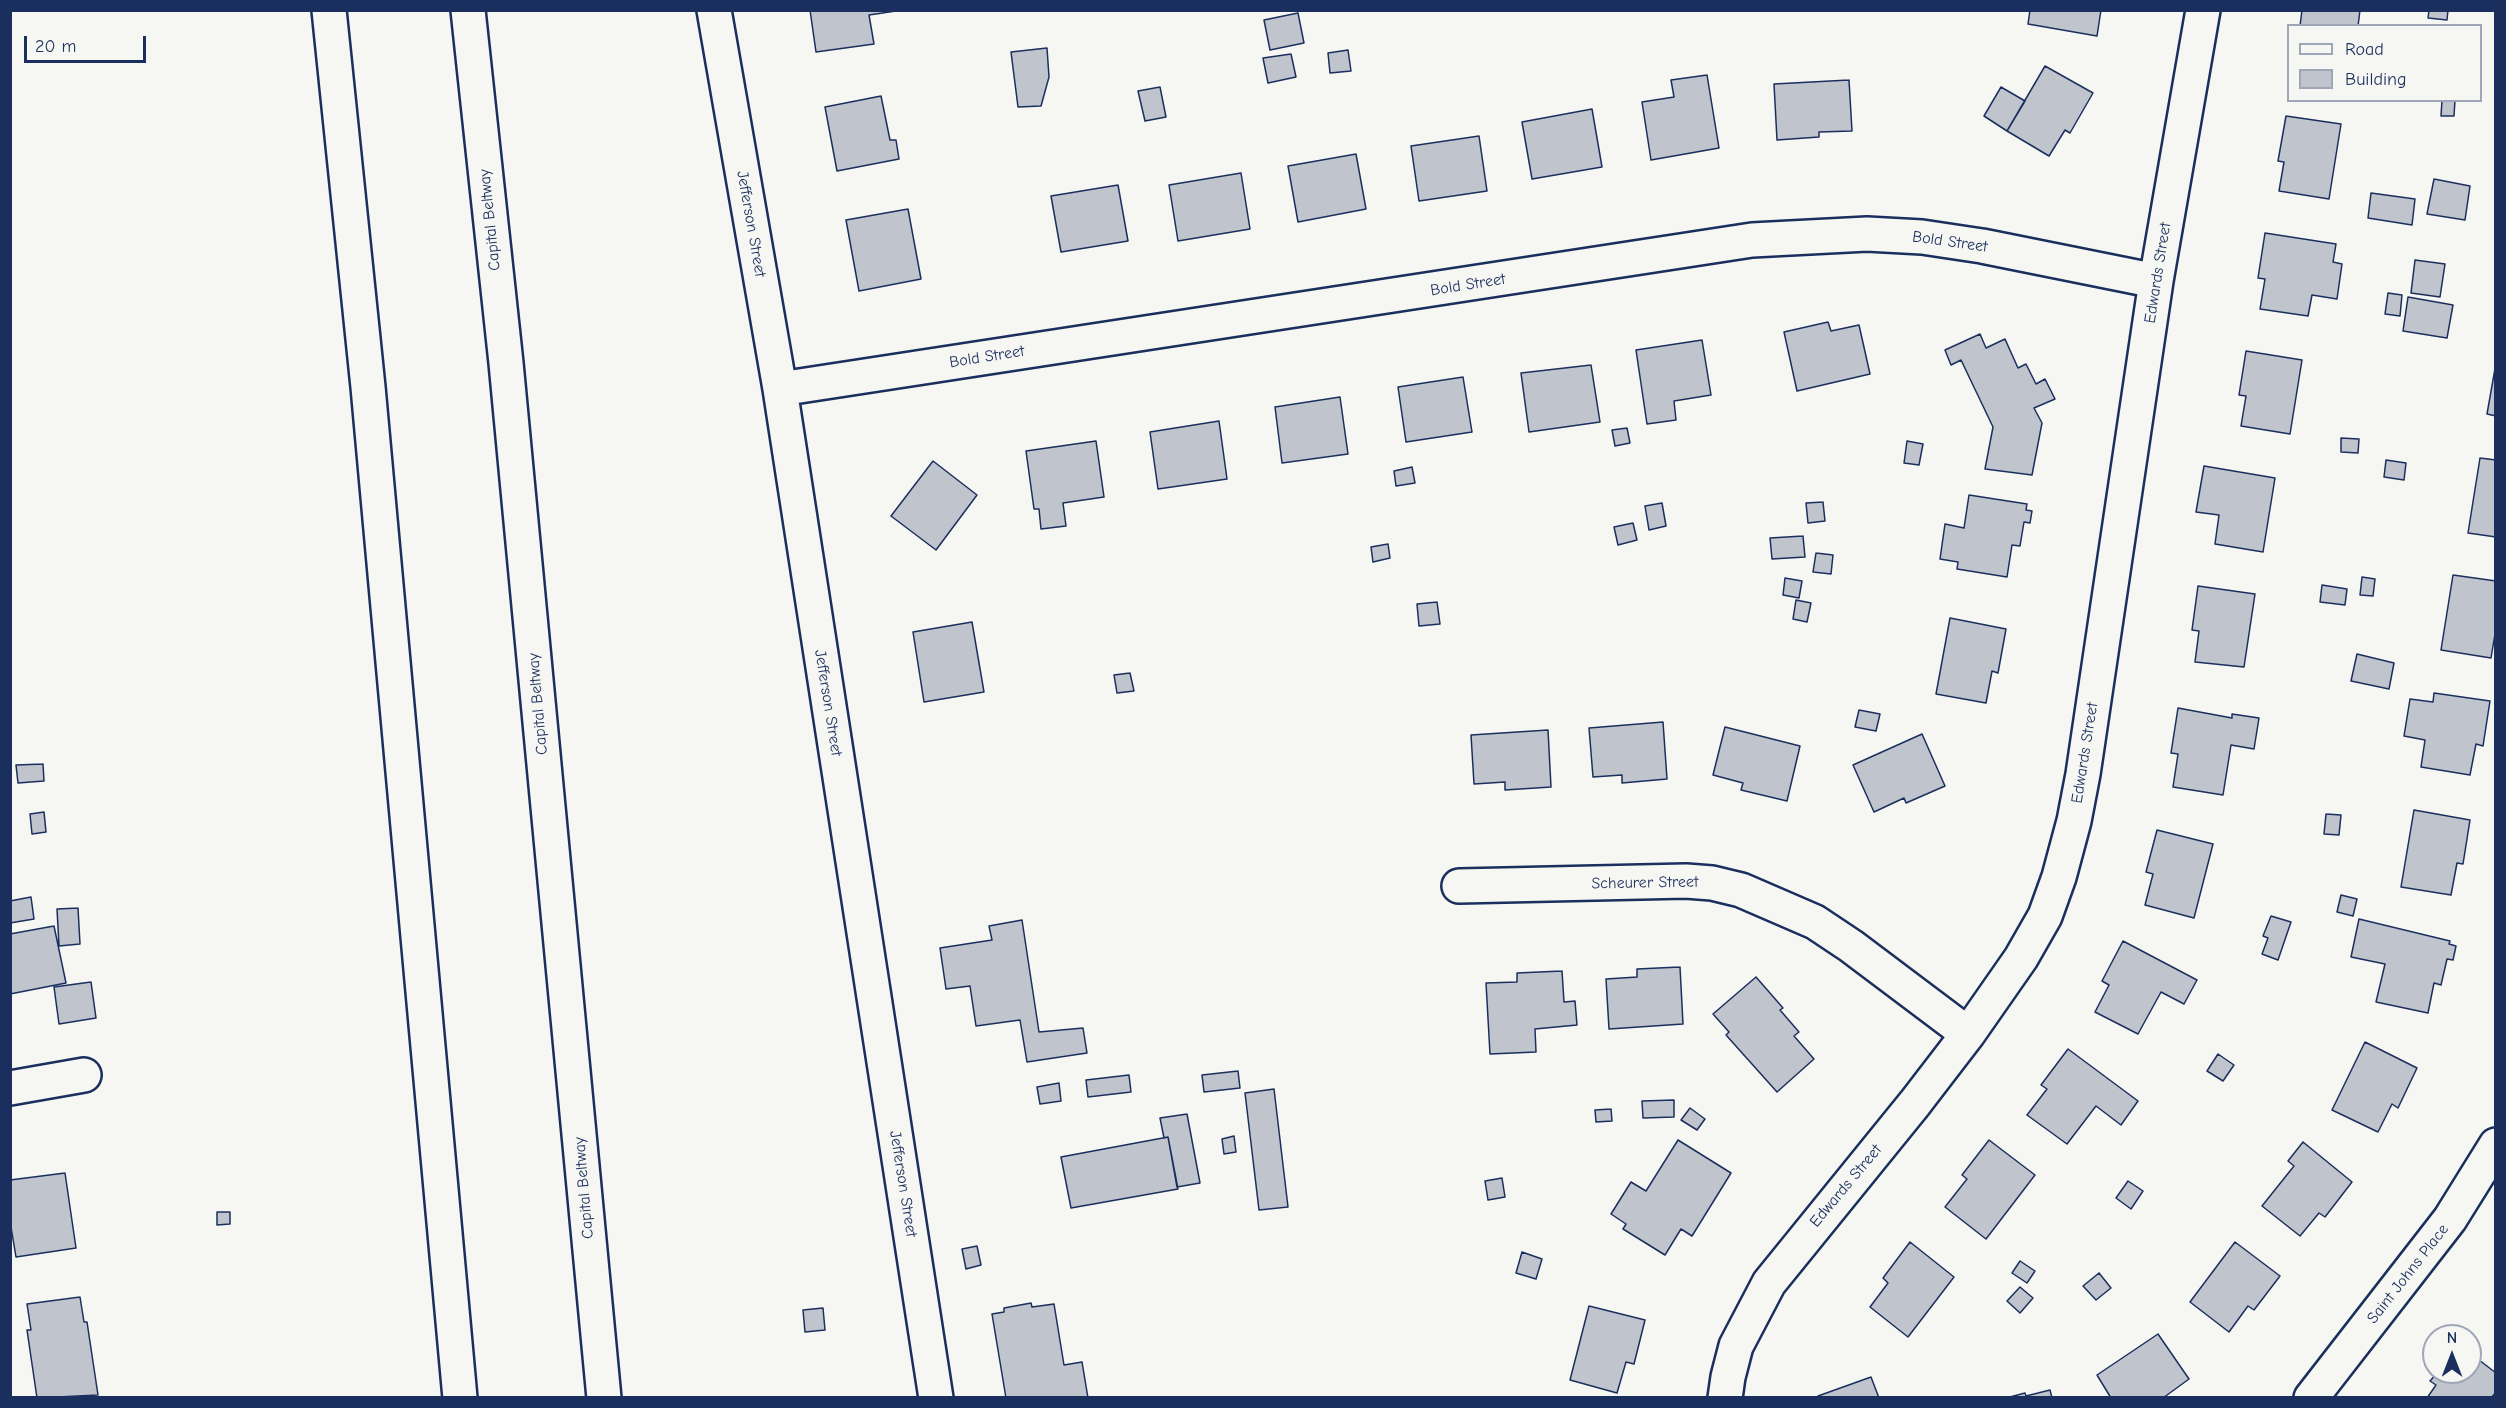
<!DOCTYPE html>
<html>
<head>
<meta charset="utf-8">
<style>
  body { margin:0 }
  #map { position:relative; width:2506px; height:1408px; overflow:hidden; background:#f6f6f2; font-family:"Comic Neue",sans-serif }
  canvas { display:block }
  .frame { position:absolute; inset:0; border:12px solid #1b2f5e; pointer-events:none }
  .legend { position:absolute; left:2287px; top:24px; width:195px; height:78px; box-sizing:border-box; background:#f6f6f2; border:2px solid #9ea6b7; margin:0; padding:8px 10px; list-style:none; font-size:18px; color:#1b2f5e }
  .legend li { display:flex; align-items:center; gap:12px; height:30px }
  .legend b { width:30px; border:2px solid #9ea6b7 }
  .north { position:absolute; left:2422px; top:1324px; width:60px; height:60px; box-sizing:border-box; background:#f6f6f2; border:2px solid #9ea6b7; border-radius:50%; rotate:0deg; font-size:16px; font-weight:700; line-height:24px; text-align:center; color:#1b2f5e }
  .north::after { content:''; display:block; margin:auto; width:21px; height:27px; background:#1b2f5e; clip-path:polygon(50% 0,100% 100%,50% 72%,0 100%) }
  .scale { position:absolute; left:24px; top:36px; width:122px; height:27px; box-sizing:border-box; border:3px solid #1b2f5e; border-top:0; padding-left:8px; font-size:18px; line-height:21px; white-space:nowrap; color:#1b2f5e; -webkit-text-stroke:4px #f6f6f2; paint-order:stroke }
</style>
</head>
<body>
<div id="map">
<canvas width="2506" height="1408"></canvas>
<div class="frame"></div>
<ul class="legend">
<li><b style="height:8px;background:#f6f6f2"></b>Road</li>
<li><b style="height:16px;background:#c0c4cd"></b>Building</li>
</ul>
<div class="north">N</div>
<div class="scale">20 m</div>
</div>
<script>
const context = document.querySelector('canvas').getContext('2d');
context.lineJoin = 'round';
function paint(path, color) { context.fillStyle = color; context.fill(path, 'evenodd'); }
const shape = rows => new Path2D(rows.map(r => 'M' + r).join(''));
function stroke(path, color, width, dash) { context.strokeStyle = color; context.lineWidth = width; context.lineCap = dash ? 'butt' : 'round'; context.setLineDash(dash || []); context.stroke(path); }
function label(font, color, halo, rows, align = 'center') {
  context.font = font + ' "Comic Neue",sans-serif'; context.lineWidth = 4.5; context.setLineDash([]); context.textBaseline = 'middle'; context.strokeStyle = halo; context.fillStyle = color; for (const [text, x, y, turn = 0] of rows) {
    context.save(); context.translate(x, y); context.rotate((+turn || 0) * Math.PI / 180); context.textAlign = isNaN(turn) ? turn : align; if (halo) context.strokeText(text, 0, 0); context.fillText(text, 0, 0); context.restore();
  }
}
const building = shape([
  [810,10,895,10,896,11,869,15,874,44,816,52,810,10],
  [2030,10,2101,10,2097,36,2028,24,2030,10],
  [2302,10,2360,10,2358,26,2300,26,2302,10],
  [2429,10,2448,10,2447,20,2428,18,2429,10],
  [1298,13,1304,43,1270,50,1264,20,1298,13],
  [1047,48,1049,77,1041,106,1018,107,1011,52,1047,48],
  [1348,50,1351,71,1330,73,1328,53,1348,50],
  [1291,54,1296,77,1268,83,1263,58,1291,54],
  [2045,66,2093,93,2070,133,2065,130,2049,156,2007,131,2045,66],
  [1707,75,1719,148,1651,160,1642,102,1674,97,1671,80,1707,75],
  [1849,80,1852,131,1819,132,1819,137,1777,140,1774,84,1849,80],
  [1160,87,1166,117,1145,121,1138,91,1160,87],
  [2001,87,2025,101,2007,131,1984,116,2001,87],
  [881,96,890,140,896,140,899,159,837,171,825,107,881,96],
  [2442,100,2455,100,2454,116,2441,116,2442,100],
  [1592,109,1602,167,1532,179,1522,122,1592,109],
  [2286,116,2341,124,2329,199,2279,191,2284,162,2278,161,2286,116],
  [1479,136,1487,191,1419,201,1411,146,1479,136],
  [1356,154,1366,209,1298,222,1288,166,1356,154],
  [1241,173,1250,229,1178,241,1169,185,1241,173],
  [2434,179,2470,186,2465,220,2427,214,2434,179],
  [1118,185,1128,241,1061,252,1051,196,1118,185],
  [2371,193,2415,199,2412,225,2368,218,2371,193],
  [908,209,921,279,859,291,846,220,908,209],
  [2265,233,2336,244,2333,262,2342,264,2337,299,2312,295,2308,316,2260,309,2265,279,2258,278,2265,233],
  [2415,260,2445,264,2440,297,2411,293,2415,260],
  [2388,293,2402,295,2400,316,2385,314,2388,293],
  [2408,297,2453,305,2447,338,2403,331,2408,297],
  [1828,322,1831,331,1859,325,1870,374,1797,391,1784,332,1828,322],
  [1980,334,1986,348,2005,339,2018,368,2026,364,2036,384,2045,379,2055,399,2034,408,2042,423,2032,475,1985,469,1993,427,1961,360,1951,365,1945,350,1980,334],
  [1702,340,1711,395,1674,401,1676,420,1647,424,1636,350,1702,340],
  [2246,351,2302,360,2290,434,2241,426,2246,396,2239,395,2246,351],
  [2496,363,2496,416,2487,414,2496,363],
  [1591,365,1600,422,1529,432,1521,373,1591,365],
  [1463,377,1472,432,1406,442,1398,387,1463,377],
  [1340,397,1348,454,1282,463,1275,407,1340,397],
  [1219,421,1227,479,1158,489,1150,432,1219,421],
  [1627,428,1630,443,1615,446,1612,430,1627,428],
  [2341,438,2359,439,2358,453,2341,452,2341,438],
  [1096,441,1104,497,1063,503,1066,526,1041,529,1039,509,1034,509,1026,451,1096,441],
  [1907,441,1923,444,1919,465,1904,463,1907,441],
  [2480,458,2496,460,2496,537,2468,533,2480,458],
  [2386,460,2406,463,2404,480,2384,477,2386,460],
  [933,461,977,495,936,550,891,516,933,461],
  [2204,466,2275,478,2263,552,2215,544,2219,515,2196,512,2204,466],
  [1412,467,1415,483,1396,486,1394,471,1412,467],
  [1969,495,2027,504,2026,510,2032,511,2030,523,2024,522,2020,546,2012,545,2007,577,1957,569,1958,562,1940,559,1945,524,1964,528,1969,495],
  [1823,502,1825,521,1808,523,1806,503,1823,502],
  [1662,503,1666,526,1649,530,1645,506,1662,503],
  [1633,523,1637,540,1618,545,1614,527,1633,523],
  [1803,536,1805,557,1772,559,1770,538,1803,536],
  [1388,544,1390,558,1373,562,1371,547,1388,544],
  [1816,553,1833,555,1831,574,1813,572,1816,553],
  [2453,575,2496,581,2496,628,2491,658,2441,650,2453,575],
  [2362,577,2375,579,2373,596,2360,595,2362,577],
  [1785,578,1802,581,1799,598,1783,595,1785,578],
  [2322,585,2347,589,2345,605,2320,602,2322,585],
  [2198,586,2255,594,2244,667,2195,662,2199,631,2192,630,2198,586],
  [1796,600,1811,603,1807,622,1793,619,1796,600],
  [1437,602,1440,624,1419,626,1417,604,1437,602],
  [1950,618,2006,629,1998,673,1992,671,1986,703,1936,694,1950,618],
  [972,622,984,692,924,702,913,632,972,622],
  [2357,654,2394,663,2389,689,2351,681,2357,654],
  [1130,673,1134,691,1117,693,1114,675,1130,673],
  [2434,693,2490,701,2483,746,2476,744,2470,775,2421,767,2425,740,2404,736,2410,699,2433,702,2434,693],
  [2178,708,2232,718,2232,714,2259,718,2254,749,2231,745,2223,795,2173,787,2178,754,2171,753,2178,708],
  [1859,710,1880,714,1876,731,1855,727,1859,710],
  [1663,722,1667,779,1622,783,1622,775,1593,777,1589,728,1663,722],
  [1725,727,1800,746,1787,801,1741,790,1743,783,1713,775,1725,727],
  [1548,730,1551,787,1505,790,1505,782,1474,784,1471,735,1548,730],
  [1922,734,1945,786,1906,803,1904,798,1874,812,1853,765,1922,734],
  [43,764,44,781,18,783,16,765,43,764],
  [2414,810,2470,820,2463,864,2457,863,2451,895,2401,887,2414,810],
  [44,812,46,832,32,834,30,814,44,812],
  [2326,814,2341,815,2339,835,2324,834,2326,814],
  [2157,830,2213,844,2194,918,2145,905,2153,874,2146,872,2157,830],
  [2341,895,2357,899,2353,916,2337,912,2341,895],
  [31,897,34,919,10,923,10,901,31,897],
  [78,908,80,944,59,946,57,909,78,908],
  [2271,916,2291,922,2278,960,2262,954,2268,938,2263,936,2271,916],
  [2359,919,2450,941,2449,944,2456,946,2453,960,2447,959,2441,985,2434,983,2428,1013,2376,1002,2385,964,2351,957,2359,919],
  [1022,920,1039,1032,1083,1028,1087,1053,1027,1062,1020,1020,976,1026,970,986,946,989,940,948,992,940,989,926,1022,920],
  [54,926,66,983,10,994,10,934,54,926],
  [2123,941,2197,980,2184,1004,2161,992,2138,1034,2095,1012,2109,985,2102,981,2123,941],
  [1680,967,1683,1024,1609,1029,1606,979,1637,977,1637,969,1680,967],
  [1562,971,1564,1002,1575,1001,1577,1025,1535,1029,1536,1052,1490,1054,1486,983,1517,982,1517,973,1562,971],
  [1756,977,1783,1008,1780,1010,1799,1032,1794,1036,1814,1059,1777,1092,1726,1035,1729,1032,1713,1014,1756,977],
  [91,982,96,1018,59,1024,54,987,91,982],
  [2365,1042,2417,1068,2398,1108,2392,1104,2378,1132,2332,1110,2365,1042],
  [2068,1049,2138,1101,2121,1125,2096,1106,2067,1144,2027,1115,2047,1089,2041,1085,2068,1049],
  [2218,1054,2234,1065,2223,1081,2207,1071,2218,1054],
  [1238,1071,1240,1088,1204,1092,1202,1075,1238,1071],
  [1129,1075,1131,1092,1088,1097,1086,1080,1129,1075],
  [1059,1083,1061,1101,1040,1104,1037,1087,1059,1083],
  [1274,1089,1288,1207,1259,1210,1245,1093,1274,1089],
  [1674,1100,1674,1117,1643,1118,1642,1101,1674,1100],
  [1690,1108,1705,1119,1697,1130,1681,1120,1690,1108],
  [1611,1109,1612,1121,1596,1122,1595,1110,1611,1109],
  [1187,1114,1200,1183,1177,1187,1168,1137,1164,1138,1160,1118,1187,1114],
  [1234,1136,1236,1152,1224,1154,1222,1139,1234,1136],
  [1168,1137,1178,1189,1071,1208,1061,1157,1168,1137],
  [1678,1140,1731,1173,1692,1236,1681,1229,1665,1255,1623,1229,1626,1224,1611,1214,1631,1182,1646,1191,1678,1140],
  [1989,1140,2035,1175,1986,1239,1945,1207,1967,1179,1962,1175,1989,1140],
  [2303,1142,2352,1182,2325,1217,2319,1213,2300,1236,2262,1206,2294,1166,2288,1161,2303,1142],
  [65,1173,76,1248,16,1257,10,1221,10,1180,65,1173],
  [1502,1178,1505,1197,1488,1200,1485,1181,1502,1178],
  [2128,1181,2143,1191,2131,1209,2116,1198,2128,1181],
  [217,1212,230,1212,230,1224,217,1225,217,1212],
  [1910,1242,1954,1277,1908,1337,1870,1307,1888,1283,1883,1278,1910,1242],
  [2235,1242,2280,1276,2254,1310,2248,1306,2229,1332,2190,1302,2235,1242],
  [977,1246,981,1265,966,1269,962,1249,977,1246],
  [1522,1252,1542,1259,1536,1279,1516,1273,1522,1252],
  [2020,1261,2035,1271,2027,1283,2012,1273,2020,1261],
  [2099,1273,2111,1288,2096,1300,2083,1286,2099,1273],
  [2020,1287,2033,1298,2020,1313,2007,1301,2020,1287],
  [80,1297,84,1322,87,1322,98,1395,37,1398,27,1330,31,1330,27,1304,80,1297],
  [1031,1303,1032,1307,1054,1304,1064,1365,1082,1362,1088,1398,1006,1398,992,1314,1004,1312,1004,1308,1031,1303],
  [1589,1306,1645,1320,1634,1364,1626,1362,1617,1393,1570,1380,1589,1306],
  [823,1308,825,1330,805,1332,803,1310,823,1308],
  [2158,1334,2189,1379,2163,1398,2111,1398,2097,1375,2158,1334],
  [2470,1353,2496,1373,2496,1392,2491,1398,2427,1398,2436,1385,2430,1381,2438,1372,2470,1372,2470,1353],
  [1871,1377,1879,1398,1818,1398,1818,1396,1871,1377],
  [2050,1390,2052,1398,2006,1398,2025,1393,2026,1396,2050,1390]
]);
paint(building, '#c0c4cd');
stroke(building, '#1b2f5e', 1.5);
const minor = shape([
  [714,10,780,389,936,1398],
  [780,389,1752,240,1867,234,1922,237,1982,246,2156,281],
  [1459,886,1686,881,1712,883,1741,890,1815,922,1851,946,1968,1034],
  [10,1088,84,1075],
  [1725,1398,1728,1377,1736,1346,1769,1283,1915,1103,1968,1034,2021,958,2045,916,2059,877,2074,821,2083,774,2156,281,2203,10],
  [2311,1398,2450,1219,2496,1145]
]);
const motorway = shape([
  [329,10,368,387,460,1398],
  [468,10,506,363,604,1398]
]);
stroke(minor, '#1b2f5e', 38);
stroke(motorway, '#1b2f5e', 38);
stroke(minor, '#f6f6f2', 33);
stroke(motorway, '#f6f6f2', 33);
label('16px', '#1b2f5e', '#f6f6f2', [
  ["Capital Beltway",490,220,-96],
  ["Jefferson Street",751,224,80],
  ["Bold Street",1950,242,8],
  ["Edwards Street",2158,273,-81],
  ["Bold Street",1468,285,-9],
  ["Bold Street",987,357,-9],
  ["Jefferson Street",828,703,81],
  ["Capital Beltway",538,704,-95],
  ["Edwards Street",2085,753,-81],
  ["Scheurer Street",1645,883,-1],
  ["Jefferson Street",903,1184,81],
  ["Edwards Street",1846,1186,-50],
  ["Capital Beltway",584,1188,-95],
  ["Saint Johns Place",2408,1274,-52]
]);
</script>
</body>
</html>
